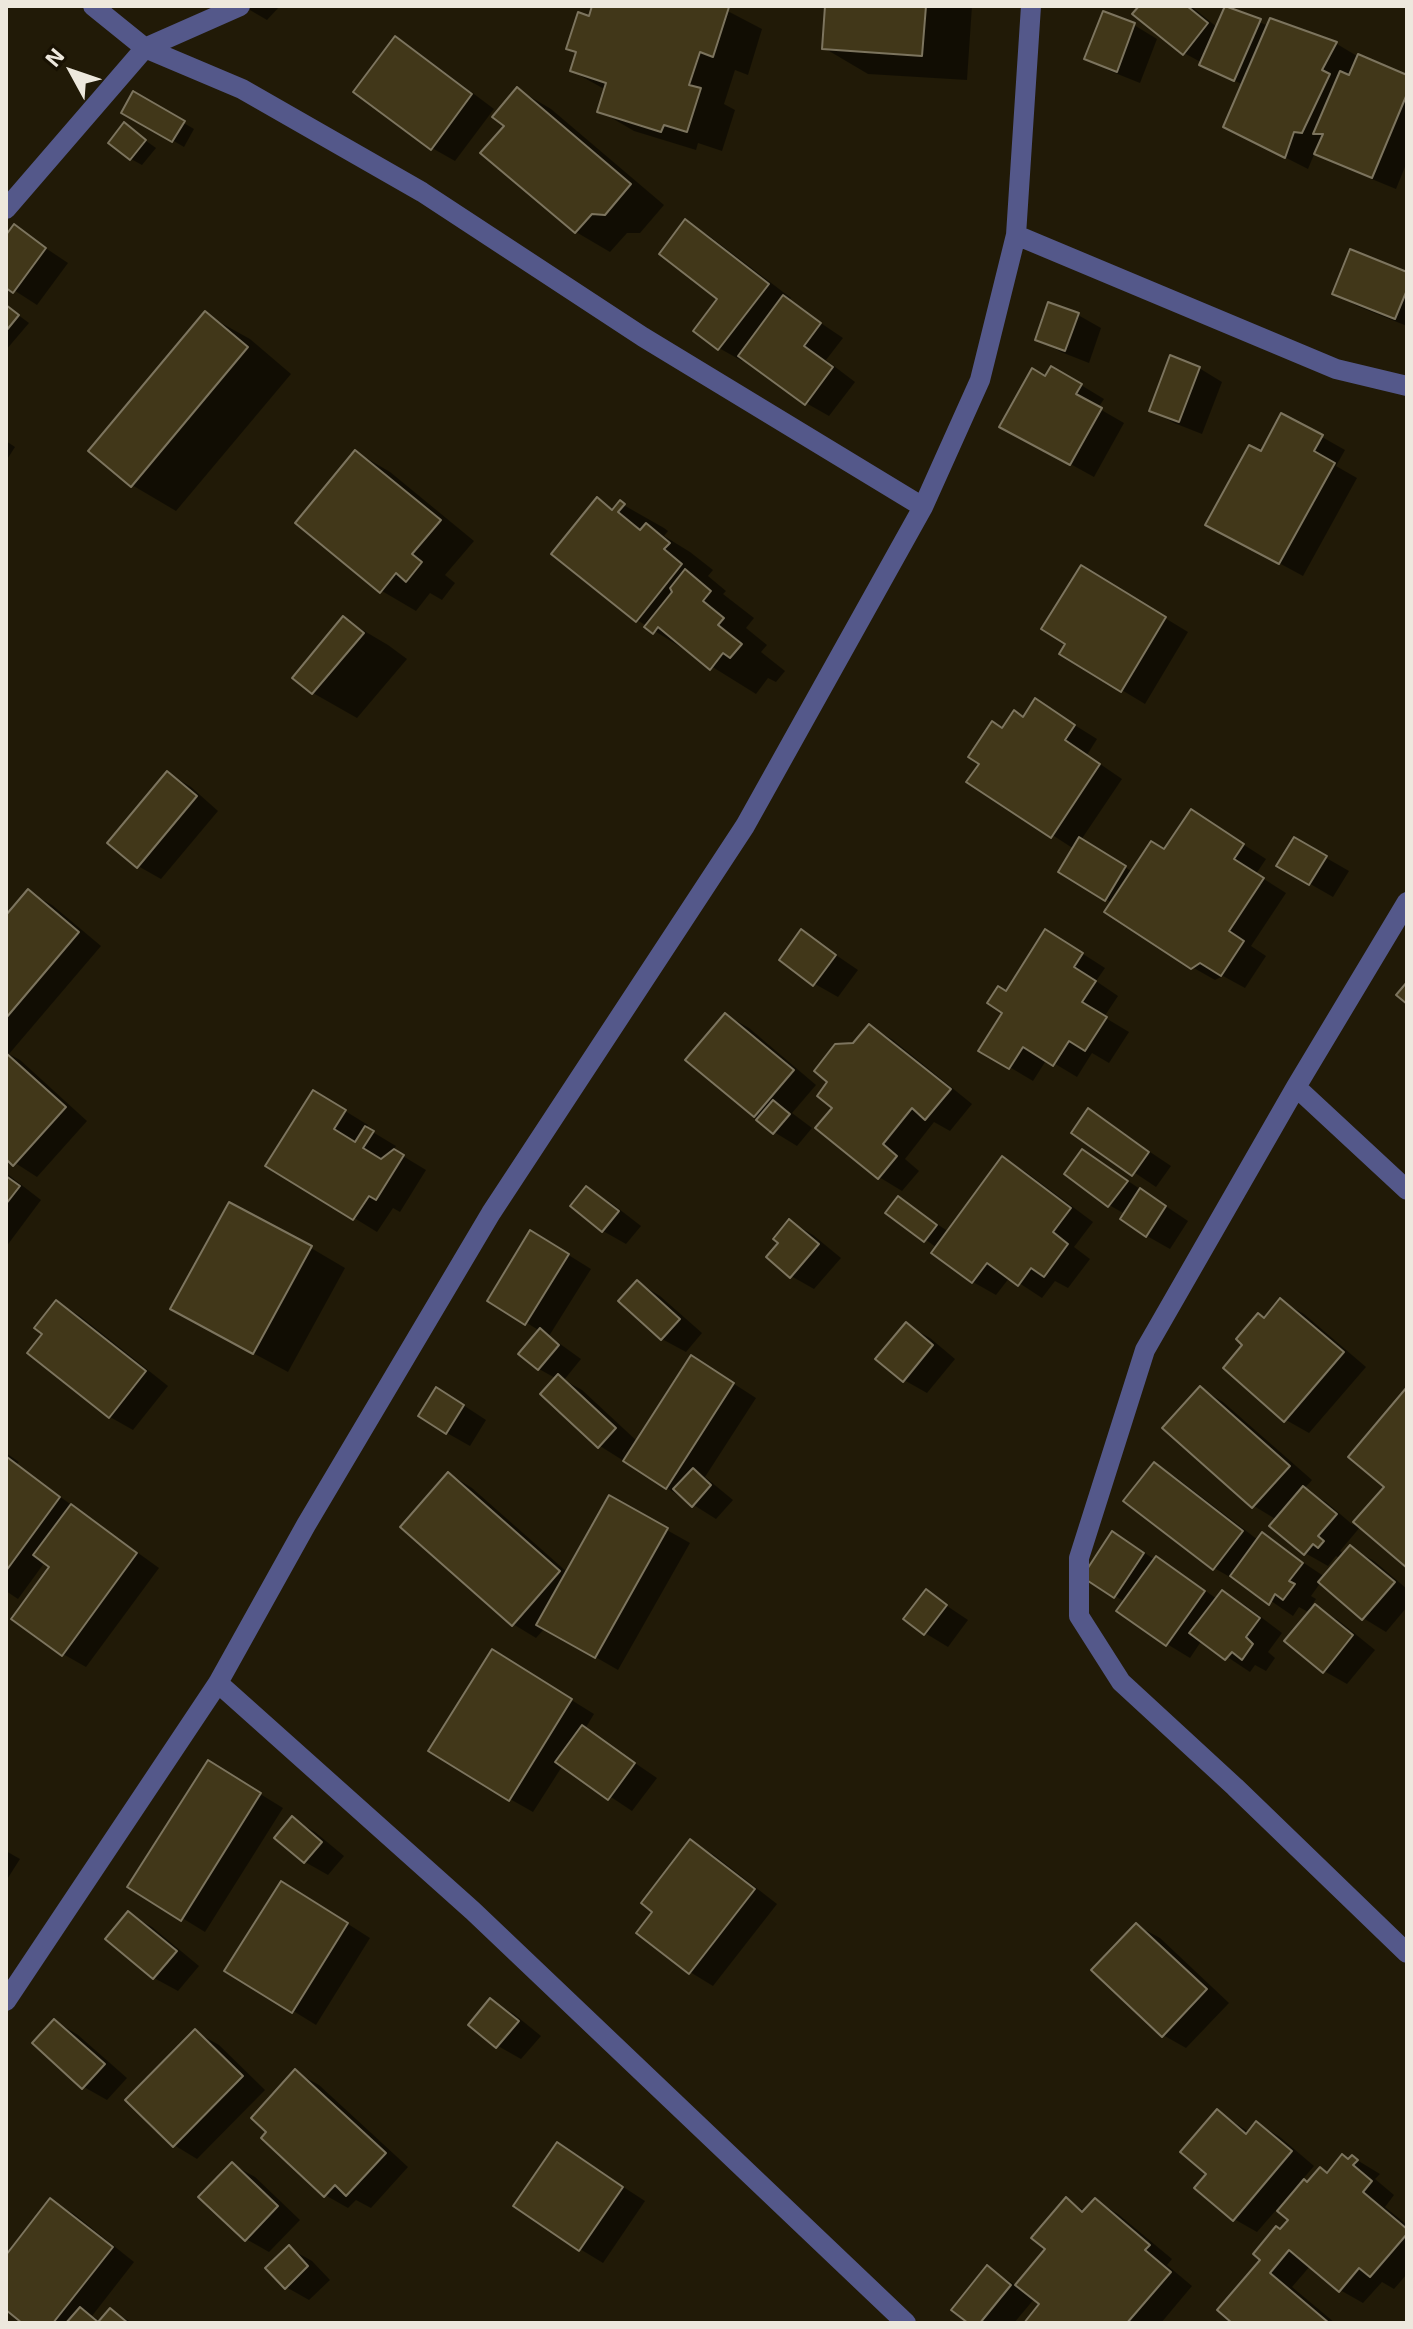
<!DOCTYPE html>
<html>
<head>
<meta charset="utf-8">
<style>
  body { margin:0 }
  #map { position:relative; width:1413px; height:2329px; overflow:hidden; background:#211a07; font-family:"Exo 2",sans-serif }
  canvas { display:block }
  .frame { position:absolute; inset:0; border:8px solid #ede8dd; pointer-events:none }
  .north { position:absolute; left:32px; top:32px; width:80px; height:80px; -webkit-text-stroke:6px #181102; paint-order:stroke; rotate:310deg; font-size:22px; font-weight:700; line-height:32px; text-align:center; color:#ede8dd }
  .north::after { content:''; display:block; margin:auto; width:28px; height:36px; background:#ede8dd; clip-path:polygon(50% 0,100% 100%,50% 72%,0 100%) }
</style>
</head>
<body>
<div id="map">
<canvas width="1413" height="2329"></canvas>
<div class="frame"></div>
<div class="north">N</div>
</div>
<script>
const context = document.querySelector('canvas').getContext('2d');
context.lineJoin = 'round';
function paint(path, color) { context.fillStyle = color; context.fill(path, 'evenodd'); }
const shape = rows => new Path2D(rows.map(r => 'M' + r).join(''));
function stroke(path, color, width, dash) { context.strokeStyle = color; context.lineWidth = width; context.lineCap = dash ? 'butt' : 'round'; context.setLineDash(dash || []); context.stroke(path); }
paint(shape([
  [243,6,280,6,267,20],
  [594,6,718,6,762,29,748,75,735,70,724,104,735,110,722,151,698,143,696,150,634,131,600,111,606,90,572,71],
  [827,6,972,6,967,80,868,74,824,48],
  [1142,6,1191,6,1218,28,1227,7,1268,26,1271,20,1337,44,1357,56,1407,77,1407,162,1396,189,1340,166,1315,152,1308,169,1249,139,1243,85,1184,53],
  [1104,14,1134,25,1157,39,1140,83,1110,71,1087,58],
  [395,38,418,52,494,109,455,161,432,148],
  [517,89,551,109,664,205,640,233,627,233,610,252,576,232,483,153,506,126],
  [134,94,194,129,184,147,124,112],
  [124,125,156,148,142,165,131,159],
  [685,222,708,235,791,298,788,301,843,338,826,360,855,382,829,416,806,403,745,358,742,361,719,348,720,298],
  [14,227,68,263,37,305,6,285,6,238],
  [1407,274,1407,326,1357,306,1334,293],
  [6,306,29,323,6,350],
  [205,314,250,339,291,374,176,511,132,485],
  [1078,315,1101,328,1089,363,1061,352,1038,339],
  [1199,368,1222,382,1202,434,1174,423,1151,410],
  [1081,385,1104,399,1098,408,1124,423,1094,477,1025,439],
  [1322,437,1345,450,1336,466,1357,478,1303,576,1231,537,1262,454],
  [6,441,15,447,6,461],
  [356,452,390,472,474,541,445,575,455,583,442,600,430,593,416,611,382,591,298,523],
  [597,500,615,510,620,503,664,528,668,531,664,536,690,552,713,570,708,576,726,591,723,594,754,618,746,628,767,645,761,652,785,671,776,682,768,678,756,694,637,620],
  [1104,581,1188,632,1145,704,1062,654],
  [344,619,388,645,407,659,357,718,313,693],
  [1036,701,1097,739,1087,755,1122,779,1081,840,1133,872,1165,851,1191,811,1266,859,1256,874,1286,893,1251,946,1266,956,1245,988,1223,976,1215,980,1192,967,1112,903,1061,871,1074,849,969,781,1004,730,1024,719],
  [168,773,191,787,218,811,161,879,138,866],
  [1295,840,1349,871,1333,897,1279,866],
  [29,892,52,905,101,946,9,1054,20,1060,87,1121,37,1177,6,1157,6,914,8,915],
  [802,932,858,970,838,997,815,984],
  [1069,945,1105,968,1096,981,1118,996,1104,1017,1129,1032,1109,1063,1092,1053,1077,1077,1047,1059,1033,1081,981,1050,1004,1012,1007,993],
  [726,1015,749,1028,816,1085,792,1113,812,1128,797,1146,774,1132,755,1116],
  [870,1026,893,1040,972,1104,950,1131,934,1122,905,1159,919,1171,902,1191,879,1177,834,1108,854,1044],
  [337,1106,368,1125,366,1128,396,1146,393,1150,426,1170,400,1212,393,1208,377,1232,268,1165],
  [1089,1111,1171,1166,1156,1187,1074,1132],
  [1083,1151,1188,1221,1170,1249,1147,1236,1125,1214,1109,1205],
  [1003,1159,1026,1172,1093,1222,1074,1247,1090,1259,1068,1288,1055,1281,1042,1298,1010,1277,996,1295,973,1282,934,1252,937,1248,888,1212,898,1198,949,1232],
  [6,1173,41,1200,6,1247],
  [587,1189,610,1202,641,1226,626,1244,603,1231,573,1206],
  [790,1221,813,1235,841,1258,814,1289,791,1276],
  [554,1246,591,1269,549,1336,581,1359,564,1380,582,1390,638,1442,714,1371,756,1398,705,1477,733,1500,716,1519,600,1446,557,1379,539,1369,540,1331,489,1300],
  [311,1248,345,1268,288,1372,207,1328],
  [637,1282,660,1296,702,1333,686,1352,662,1339,621,1301],
  [1281,1301,1304,1314,1366,1367,1309,1433,1286,1420,1225,1368],
  [57,1302,80,1316,168,1386,133,1430,110,1417,45,1334],
  [907,1325,930,1338,955,1359,927,1393,904,1380],
  [1200,1388,1223,1402,1312,1480,1304,1489,1326,1502,1353,1525,1386,1486,1407,1390,1407,1565,1361,1526,1340,1551,1345,1555,1351,1548,1374,1561,1407,1589,1407,1607,1386,1632,1363,1618,1321,1582,1311,1596,1316,1599,1312,1605,1338,1620,1375,1650,1347,1684,1324,1671,1310,1613,1299,1607,1293,1616,1239,1579,1237,1581,1214,1568,1154,1464,1177,1478,1258,1540,1262,1535,1325,1577,1341,1559,1336,1556,1328,1566,1305,1553,1277,1520,1254,1506,1165,1428],
  [460,1403,486,1420,470,1446,447,1433],
  [6,1453,19,1462,16,1465,159,1568,86,1667,63,1654,52,1567,45,1562,18,1599,6,1591],
  [449,1474,472,1488,567,1572,610,1498,690,1543,618,1670,545,1628,536,1638,513,1624],
  [1136,1547,1155,1560,1156,1558,1179,1572,1217,1599,1222,1592,1245,1605,1282,1633,1268,1652,1275,1658,1266,1671,1255,1665,1250,1672,1202,1640,1190,1658,1167,1644,1125,1602,1115,1596],
  [926,1592,968,1620,948,1647,925,1633],
  [515,1665,594,1714,585,1729,657,1778,632,1811,563,1765,533,1812,510,1799],
  [231,1776,283,1808,205,1932,130,1886],
  [292,1819,315,1832,344,1856,328,1875,305,1862],
  [691,1842,714,1855,777,1904,713,1986,690,1972,655,1912],
  [6,1851,20,1859,6,1881],
  [304,1896,370,1938,316,2025,227,1970],
  [129,1914,152,1927,199,1966,178,1991,154,1978,108,1939],
  [1136,1925,1160,1938,1229,2003,1186,2048,1163,2035],
  [490,2000,514,2014,541,2036,521,2059,498,2046],
  [55,2021,78,2035,127,2078,107,2100,84,2087],
  [196,2032,219,2045,265,2090,197,2159,174,2145],
  [295,2072,319,2085,408,2167,371,2208,356,2200,348,2208,325,2195,269,2132],
  [1217,2111,1249,2132,1257,2123,1280,2137,1314,2166,1302,2180,1308,2184,1352,2157,1380,2174,1375,2179,1394,2195,1385,2207,1407,2225,1407,2274,1394,2289,1382,2282,1363,2303,1340,2290,1311,2265,1292,2287,1335,2323,1235,2323,1263,2260,1280,2230,1290,2220,1277,2209,1257,2232,1234,2219,1209,2174],
  [557,2144,645,2201,603,2263,580,2249],
  [232,2164,255,2177,300,2220,269,2252,246,2239],
  [1066,2200,1085,2211,1095,2200,1118,2214,1172,2259,1167,2265,1192,2286,1161,2323,1027,2323,1042,2304,1035,2298,1014,2323,971,2323,988,2268,1017,2286,1048,2249],
  [51,2201,74,2214,134,2262,92,2316,101,2321,110,2310,133,2323,25,2323,6,2308,6,2258],
  [289,2248,312,2261,330,2280,309,2300,286,2287]
]), '#0007');
const building = shape([
  [592,6,729,7,713,57,700,52,689,85,701,88,687,132,664,125,661,132,597,112,606,83,570,71,576,52,566,49,578,12,589,16,592,6],
  [825,6,926,6,922,56,822,49,825,6],
  [1139,6,1187,6,1208,23,1183,55,1132,14,1139,6],
  [1225,6,1261,19,1234,81,1199,65,1225,6],
  [1103,11,1135,23,1117,72,1084,59,1103,11],
  [1270,18,1337,42,1322,70,1330,74,1302,133,1294,132,1285,158,1223,127,1270,18],
  [395,36,472,94,431,150,353,92,395,36],
  [1358,54,1407,75,1407,94,1372,178,1314,154,1323,134,1313,134,1340,71,1349,75,1358,54],
  [517,87,631,184,605,215,592,214,575,233,480,153,504,126,492,117,517,87],
  [133,91,185,121,172,142,121,113,133,91],
  [124,122,146,140,130,160,108,143,124,122],
  [685,219,769,284,718,350,693,331,717,299,659,254,685,219],
  [14,224,46,248,13,293,6,288,6,235,14,224],
  [1350,249,1407,272,1407,290,1395,319,1332,294,1350,249],
  [783,295,821,323,804,346,833,367,805,405,738,356,783,295],
  [1048,302,1079,313,1065,351,1035,340,1048,302],
  [6,305,19,315,6,331,6,305],
  [205,311,248,347,131,487,88,451,205,311],
  [1170,355,1200,367,1179,422,1149,411,1170,355],
  [1051,366,1082,384,1076,394,1102,408,1070,465,999,427,1032,368,1045,376,1051,366],
  [1281,413,1323,435,1314,451,1335,463,1279,564,1205,525,1249,445,1261,451,1281,413],
  [355,450,441,520,412,554,422,562,406,582,396,573,380,593,295,523,355,450],
  [597,497,612,510,620,500,625,504,618,512,640,530,646,523,670,543,664,549,682,564,636,622,551,554,597,497],
  [1081,565,1166,617,1121,692,1059,654,1065,644,1041,629,1081,565],
  [685,569,711,591,703,601,724,618,718,625,742,644,730,658,723,653,710,670,658,627,653,634,644,627,672,592,670,588,685,569],
  [343,616,364,633,312,694,292,678,343,616],
  [1035,698,1075,725,1065,740,1100,764,1051,838,966,782,979,764,968,757,992,721,1002,728,1014,710,1023,717,1035,698],
  [167,771,197,796,137,868,107,843,167,771],
  [1191,809,1244,844,1234,859,1264,878,1229,931,1244,941,1221,976,1200,963,1191,969,1104,912,1151,841,1164,849,1191,809],
  [1079,837,1126,866,1105,901,1058,872,1079,837],
  [1294,837,1327,856,1309,885,1276,866,1294,837],
  [28,889,79,932,6,1018,6,915,28,889],
  [801,929,836,955,813,986,779,960,801,929],
  [1045,929,1083,953,1074,967,1096,981,1082,1002,1107,1017,1085,1051,1069,1041,1053,1066,1023,1047,1009,1069,978,1051,1002,1013,987,1003,998,986,1006,991,1045,929],
  [1407,982,1407,1004,1396,995,1407,982],
  [725,1013,794,1070,754,1117,685,1060,725,1013],
  [869,1024,951,1089,925,1120,912,1108,883,1144,897,1156,878,1179,815,1128,832,1108,817,1096,827,1082,814,1071,835,1044,853,1043,869,1024],
  [6,1053,66,1107,13,1166,6,1159,6,1053],
  [313,1090,346,1110,334,1129,355,1142,365,1126,374,1131,363,1148,381,1159,394,1149,404,1155,376,1200,369,1196,353,1220,265,1166,313,1090],
  [773,1100,790,1114,773,1134,756,1120,773,1100],
  [1088,1108,1149,1152,1132,1176,1071,1133,1088,1108],
  [1082,1149,1128,1181,1108,1207,1064,1174,1082,1149],
  [1002,1156,1071,1208,1053,1232,1068,1244,1044,1277,1031,1268,1018,1286,987,1263,972,1283,931,1253,1002,1156],
  [6,1176,20,1186,6,1204,6,1176],
  [586,1186,619,1211,602,1232,570,1206,586,1186],
  [1140,1188,1166,1206,1146,1237,1120,1219,1140,1188],
  [898,1196,937,1225,924,1242,885,1213,898,1196],
  [229,1202,312,1246,253,1354,170,1309,229,1202],
  [789,1219,819,1244,790,1278,766,1257,778,1243,773,1239,789,1219],
  [530,1230,569,1254,525,1325,487,1301,530,1230],
  [637,1280,680,1319,661,1340,618,1301,637,1280],
  [1280,1298,1344,1352,1284,1422,1223,1368,1242,1345,1236,1339,1258,1313,1264,1318,1280,1298],
  [56,1300,146,1371,109,1418,27,1353,42,1334,34,1328,56,1300],
  [906,1322,933,1345,903,1382,875,1359,906,1322],
  [540,1328,559,1345,538,1370,518,1354,540,1328],
  [691,1355,734,1383,666,1489,623,1461,691,1355],
  [558,1374,616,1428,598,1448,540,1394,558,1374],
  [1200,1386,1290,1466,1252,1508,1162,1428,1200,1386],
  [436,1387,464,1405,446,1434,418,1416,436,1387],
  [1407,1387,1407,1568,1353,1522,1384,1487,1348,1457,1407,1387],
  [7,1457,60,1497,6,1571,6,1458,7,1457],
  [1154,1462,1243,1531,1213,1570,1123,1501,1154,1462],
  [693,1468,711,1485,692,1507,673,1489,693,1468],
  [448,1472,560,1571,512,1626,400,1527,448,1472],
  [1303,1486,1337,1514,1318,1536,1324,1541,1318,1548,1313,1544,1304,1555,1269,1526,1303,1486],
  [609,1495,668,1528,595,1658,536,1625,609,1495],
  [71,1504,137,1553,62,1656,11,1619,49,1567,33,1555,71,1504],
  [1112,1531,1144,1553,1114,1598,1082,1577,1112,1531],
  [1262,1532,1303,1563,1289,1581,1295,1584,1283,1600,1275,1594,1269,1605,1230,1576,1262,1532],
  [1350,1545,1395,1582,1362,1620,1318,1582,1350,1545],
  [1156,1556,1205,1591,1166,1646,1116,1611,1156,1556],
  [926,1589,947,1605,924,1635,903,1619,926,1589],
  [1222,1590,1260,1618,1246,1637,1253,1644,1242,1660,1232,1652,1225,1660,1189,1633,1222,1590],
  [1315,1604,1353,1635,1323,1673,1284,1641,1315,1604],
  [492,1649,572,1699,509,1801,428,1751,492,1649],
  [582,1725,635,1763,608,1800,555,1762,582,1725],
  [208,1760,261,1793,181,1921,127,1887,208,1760],
  [292,1816,322,1842,304,1863,274,1838,292,1816],
  [690,1839,755,1889,689,1974,636,1933,652,1912,641,1903,690,1839],
  [281,1881,348,1923,292,2013,224,1971,281,1881],
  [128,1911,177,1951,153,1979,105,1939,128,1911],
  [1136,1923,1207,1989,1162,2037,1091,1970,1136,1923],
  [490,1998,519,2021,496,2048,468,2025,490,1998],
  [54,2019,105,2064,82,2089,32,2043,54,2019],
  [195,2029,243,2076,173,2147,125,2100,195,2029],
  [295,2069,386,2153,346,2196,335,2185,324,2197,261,2138,266,2132,251,2118,295,2069],
  [1217,2109,1246,2134,1256,2121,1292,2151,1233,2221,1194,2188,1206,2174,1180,2152,1217,2109],
  [557,2142,623,2187,579,2251,513,2206,557,2142],
  [1342,2154,1348,2159,1352,2155,1358,2160,1353,2165,1372,2181,1363,2192,1407,2229,1407,2234,1370,2277,1359,2268,1339,2292,1289,2250,1270,2273,1329,2323,1232,2323,1217,2310,1260,2260,1253,2254,1276,2226,1280,2229,1288,2220,1277,2211,1304,2179,1307,2182,1320,2167,1327,2173,1342,2154],
  [232,2162,278,2206,245,2241,198,2197,232,2162],
  [1066,2197,1082,2212,1095,2198,1150,2245,1145,2250,1171,2272,1127,2323,1024,2323,1039,2304,1015,2285,1045,2249,1031,2238,1066,2197],
  [50,2198,113,2247,53,2323,22,2323,6,2310,6,2255,50,2198],
  [289,2245,308,2266,285,2289,265,2268,289,2245],
  [987,2265,1011,2285,980,2323,968,2323,951,2310,987,2265],
  [80,2307,98,2322,110,2308,128,2323,66,2323,80,2307]
]);
paint(building, '#413719');
stroke(building, '#7c745e', 2);
stroke(shape([
  [93,6,145,48,242,89,422,192,643,337,923,507],
  [6,209,145,48,240,6],
  [1016,235,1336,369,1407,386],
  [1407,902,1296,1087,1145,1350,1079,1558,1079,1616,1121,1682,1235,1787,1407,1953],
  [1296,1087,1407,1190],
  [218,1683,473,1911,906,2323],
  [6,2001,218,1683,306,1525,491,1213,745,826,923,507,980,380,1016,235,1031,6]
]), '#54588a', 20);
</script>
</body>
</html>
